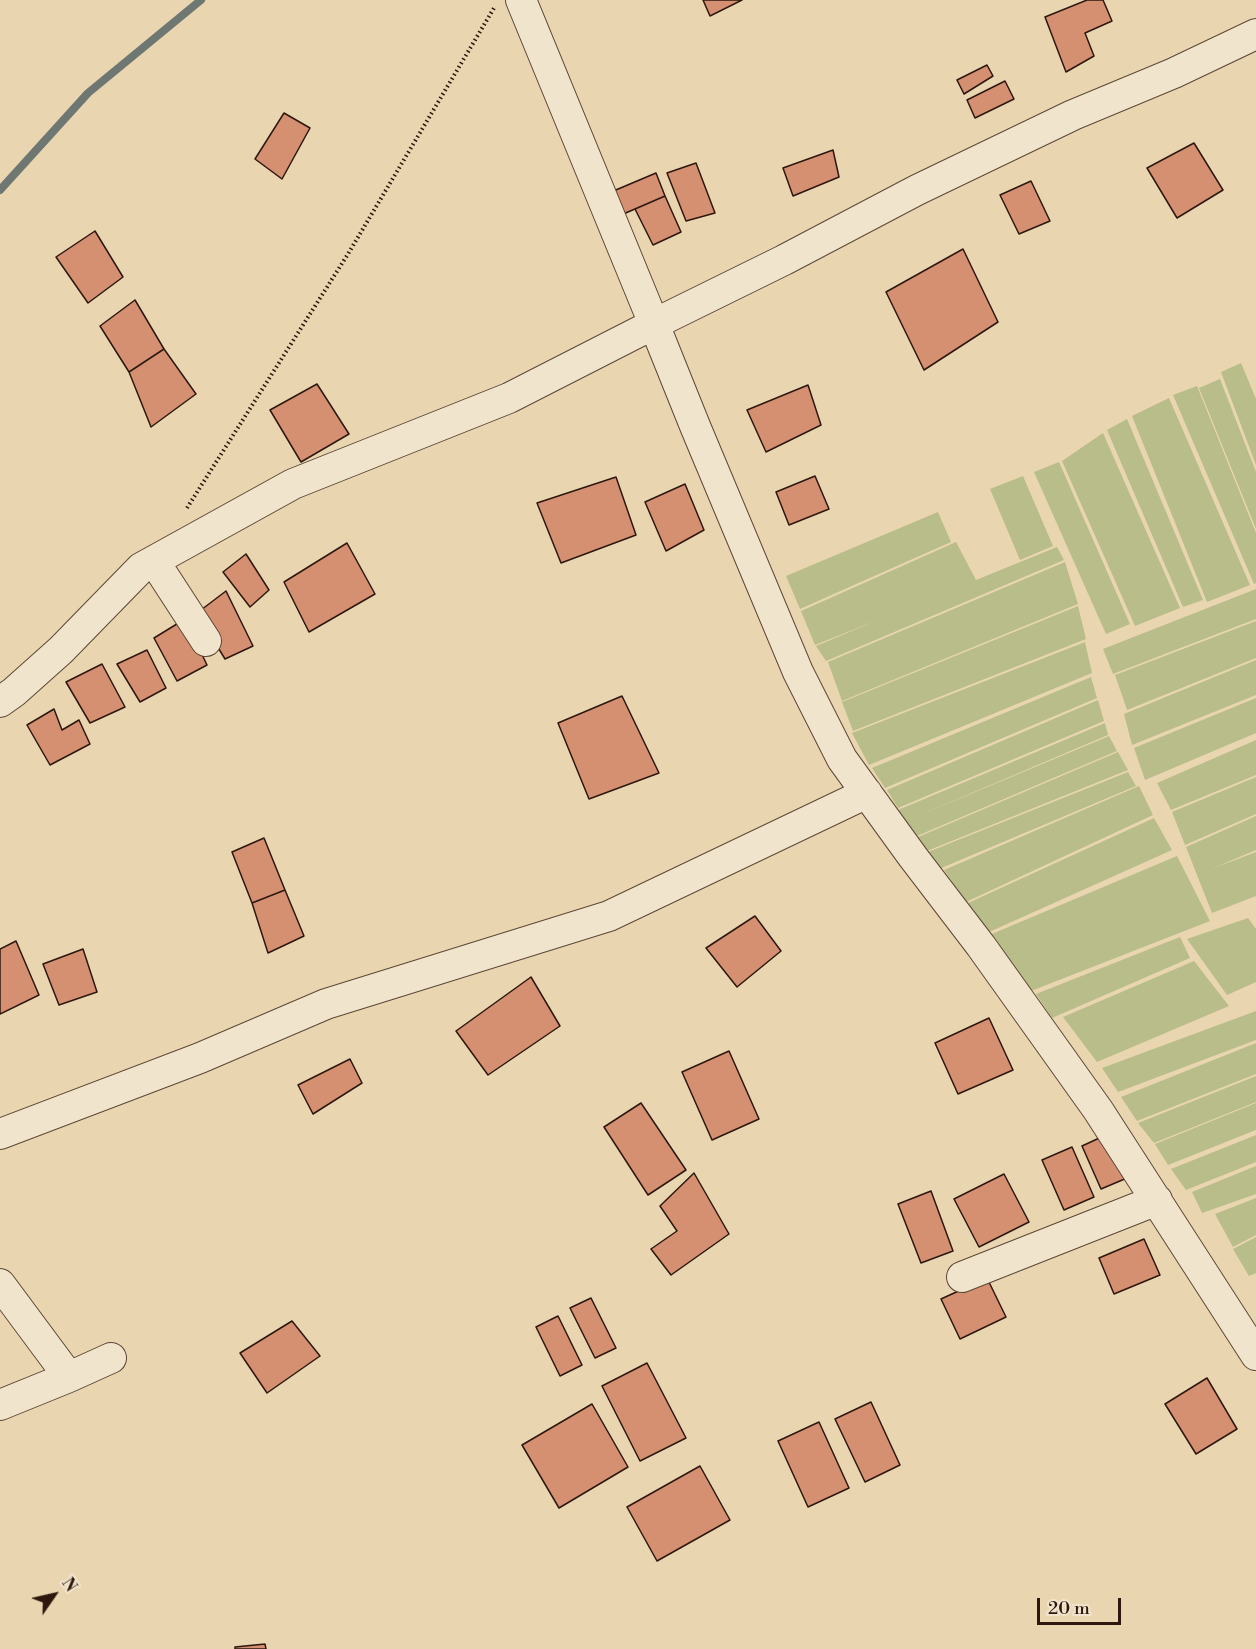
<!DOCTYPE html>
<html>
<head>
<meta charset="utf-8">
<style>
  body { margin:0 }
  #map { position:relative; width:1256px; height:1649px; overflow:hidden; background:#e9d6b0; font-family:"Libre Bodoni",serif }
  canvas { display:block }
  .north { position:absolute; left:24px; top:1565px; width:60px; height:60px; -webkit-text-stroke:4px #f1e4cc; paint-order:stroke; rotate:56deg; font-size:16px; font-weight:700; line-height:24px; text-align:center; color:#2d170e }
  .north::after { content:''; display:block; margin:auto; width:21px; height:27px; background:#2d170e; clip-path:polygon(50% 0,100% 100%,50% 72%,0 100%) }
  .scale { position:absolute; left:1037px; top:1598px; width:84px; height:27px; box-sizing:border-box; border:3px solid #2d170e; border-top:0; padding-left:8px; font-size:18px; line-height:21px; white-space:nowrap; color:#2d170e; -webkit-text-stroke:4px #f1e4cc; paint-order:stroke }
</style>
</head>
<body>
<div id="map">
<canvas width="1256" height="1649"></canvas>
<div class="north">N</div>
<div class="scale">20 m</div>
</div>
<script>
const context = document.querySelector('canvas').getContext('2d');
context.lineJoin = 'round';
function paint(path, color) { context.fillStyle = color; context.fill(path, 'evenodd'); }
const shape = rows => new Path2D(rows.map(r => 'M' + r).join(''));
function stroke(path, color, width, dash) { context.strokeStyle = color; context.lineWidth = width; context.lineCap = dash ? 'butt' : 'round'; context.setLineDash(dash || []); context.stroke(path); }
paint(shape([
  [1241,363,1256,399,1256,465,1221,372],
  [1220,379,1256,472,1256,529,1199,388],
  [1197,386,1256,533,1256,583,1254,584,1173,395],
  [1169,398,1250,585,1207,602,1132,416],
  [1127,419,1203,600,1183,607,1107,430],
  [1103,433,1180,608,1135,626,1062,461],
  [1059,462,1130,624,1106,634,1034,472],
  [1023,476,1053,546,1020,560,990,489],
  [938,512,951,542,800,609,786,576],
  [956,542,976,580,1057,547,1064,560,826,661,816,646,878,620,815,645,801,611],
  [1065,562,1078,604,842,701,828,662],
  [1256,589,1256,619,1113,674,1103,649],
  [1078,606,1086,639,853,731,842,702],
  [1256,621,1256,658,1127,710,1115,675],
  [1085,642,1092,673,869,765,852,733],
  [1256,660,1256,695,1132,745,1124,714],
  [1091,677,1097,698,885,788,872,768],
  [1256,698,1256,733,1145,780,1134,748],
  [1098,700,1104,721,898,808,887,790],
  [1105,723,1108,735,906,821,898,810],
  [1109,736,1117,751,917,836,906,821],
  [1256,740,1256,775,1171,810,1157,783],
  [1118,752,1128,770,927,851,918,837],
  [1128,772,1136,786,939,869,928,852],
  [1256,777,1256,814,1185,845,1172,812],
  [1139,786,1153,815,966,902,944,870],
  [1256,816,1256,850,1211,869,1256,852,1256,896,1212,913,1186,847],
  [1154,818,1172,850,987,933,968,903],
  [1177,856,1210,921,1031,991,987,936],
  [1248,918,1256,929,1256,982,1227,995,1187,939],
  [1180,937,1190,958,1052,1018,1036,994],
  [1194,961,1229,1006,1097,1062,1063,1017],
  [1256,1011,1256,1040,1118,1092,1102,1068],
  [1256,1043,1256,1074,1137,1121,1121,1097],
  [1256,1076,1256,1102,1154,1143,1138,1123],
  [1256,1103,1256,1130,1168,1165,1155,1144],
  [1256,1135,1256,1162,1186,1190,1171,1169],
  [1256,1166,1256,1194,1202,1213,1192,1192],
  [1256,1198,1256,1235,1233,1247,1215,1214],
  [1256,1237,1256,1273,1249,1276,1233,1249]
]), '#b8bd8a');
stroke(shape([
  [0,190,88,93,201,0]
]), '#6e7772', 8);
const building = shape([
  [703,0,742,0,710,16,703,0],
  [1087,0,1103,0,1112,21,1085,33,1094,56,1066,72,1045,17,1087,0],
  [987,65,993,76,964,94,957,80,987,65],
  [1005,81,1014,99,975,118,967,100,1005,81],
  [284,113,310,128,282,179,255,159,284,113],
  [1194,143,1223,190,1177,218,1147,168,1194,143],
  [833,150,839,177,793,196,783,168,833,150],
  [696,163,715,213,686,221,667,173,696,163],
  [656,173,665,196,621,215,611,192,656,173],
  [1031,181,1050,221,1019,234,1000,195,1031,181],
  [665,196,681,232,653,245,635,209,665,196],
  [95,231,123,277,88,303,56,257,95,231],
  [963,249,998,322,924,370,886,292,963,249],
  [135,300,164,349,129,372,100,326,135,300],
  [164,349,196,394,151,427,129,372,164,349],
  [317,384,349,434,301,462,270,410,317,384],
  [808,385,821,425,766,452,747,410,808,385],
  [815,476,829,509,789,525,776,492,815,476],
  [616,477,636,535,561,563,537,503,616,477],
  [685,484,704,530,666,551,645,502,685,484],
  [347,543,375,594,309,632,284,582,347,543],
  [246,554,269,590,250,607,223,572,246,554],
  [226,591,253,646,225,659,197,613,226,591],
  [185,619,207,665,177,681,154,638,185,619],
  [147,650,166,688,140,702,117,664,147,650],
  [102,664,125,707,90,723,66,682,102,664],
  [622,696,659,773,589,799,558,723,622,696],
  [54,709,62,730,79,720,90,744,50,765,27,725,54,709],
  [264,838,285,890,252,903,232,852,264,838],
  [285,890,304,936,268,953,252,903,285,890],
  [755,916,781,951,737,987,706,948,755,916],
  [16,941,39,995,0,1014,0,949,16,941],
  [83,949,97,992,59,1005,43,964,83,949],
  [531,977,560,1026,488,1075,456,1031,531,977],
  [989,1018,1013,1070,958,1094,935,1043,989,1018],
  [729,1051,759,1119,712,1140,682,1072,729,1051],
  [350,1059,362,1083,313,1114,298,1085,350,1059],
  [641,1103,686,1170,648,1195,604,1127,641,1103],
  [1108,1134,1127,1178,1101,1189,1082,1146,1108,1134],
  [1072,1147,1094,1197,1064,1210,1042,1160,1072,1147],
  [694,1173,729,1234,671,1275,651,1249,677,1231,660,1206,694,1173],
  [1004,1174,1029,1222,979,1247,954,1199,1004,1174],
  [931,1191,953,1251,921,1263,898,1204,931,1191],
  [1144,1239,1160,1275,1114,1294,1099,1258,1144,1239],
  [987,1278,1006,1317,960,1339,941,1299,987,1278],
  [591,1298,616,1348,595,1358,570,1308,591,1298],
  [558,1316,582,1365,560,1376,536,1327,558,1316],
  [292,1321,320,1356,267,1393,240,1353,292,1321],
  [647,1363,686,1438,640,1461,602,1386,647,1363],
  [1207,1378,1237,1429,1196,1454,1165,1404,1207,1378],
  [871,1402,900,1465,865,1482,835,1419,871,1402],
  [592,1404,628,1467,559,1508,522,1445,592,1404],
  [819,1422,849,1488,808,1507,778,1441,819,1422],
  [700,1466,730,1520,657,1561,627,1507,700,1466],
  [265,1644,266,1649,235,1649,235,1647,265,1644]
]);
paint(building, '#d49071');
stroke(building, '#2d170e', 1.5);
const minor = shape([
  [1256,34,1174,73,1073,115,917,190,784,260,654,324,695,426,798,672,842,759,913,857,981,946,1098,1110,1256,1355],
  [154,561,206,641],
  [0,702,14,692,61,650,141,568,293,484,509,398,654,324,521,0],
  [0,1134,200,1058,326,1004,609,916,867,793],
  [962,1277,1157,1200],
  [0,1284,69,1377,0,1405],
  [69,1377,111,1358]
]);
stroke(minor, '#5c4736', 32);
stroke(shape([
  [187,508,348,254,494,8]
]), '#2d170e', 4, [1.5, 3]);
stroke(minor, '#f1e4cc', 30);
</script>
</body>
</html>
